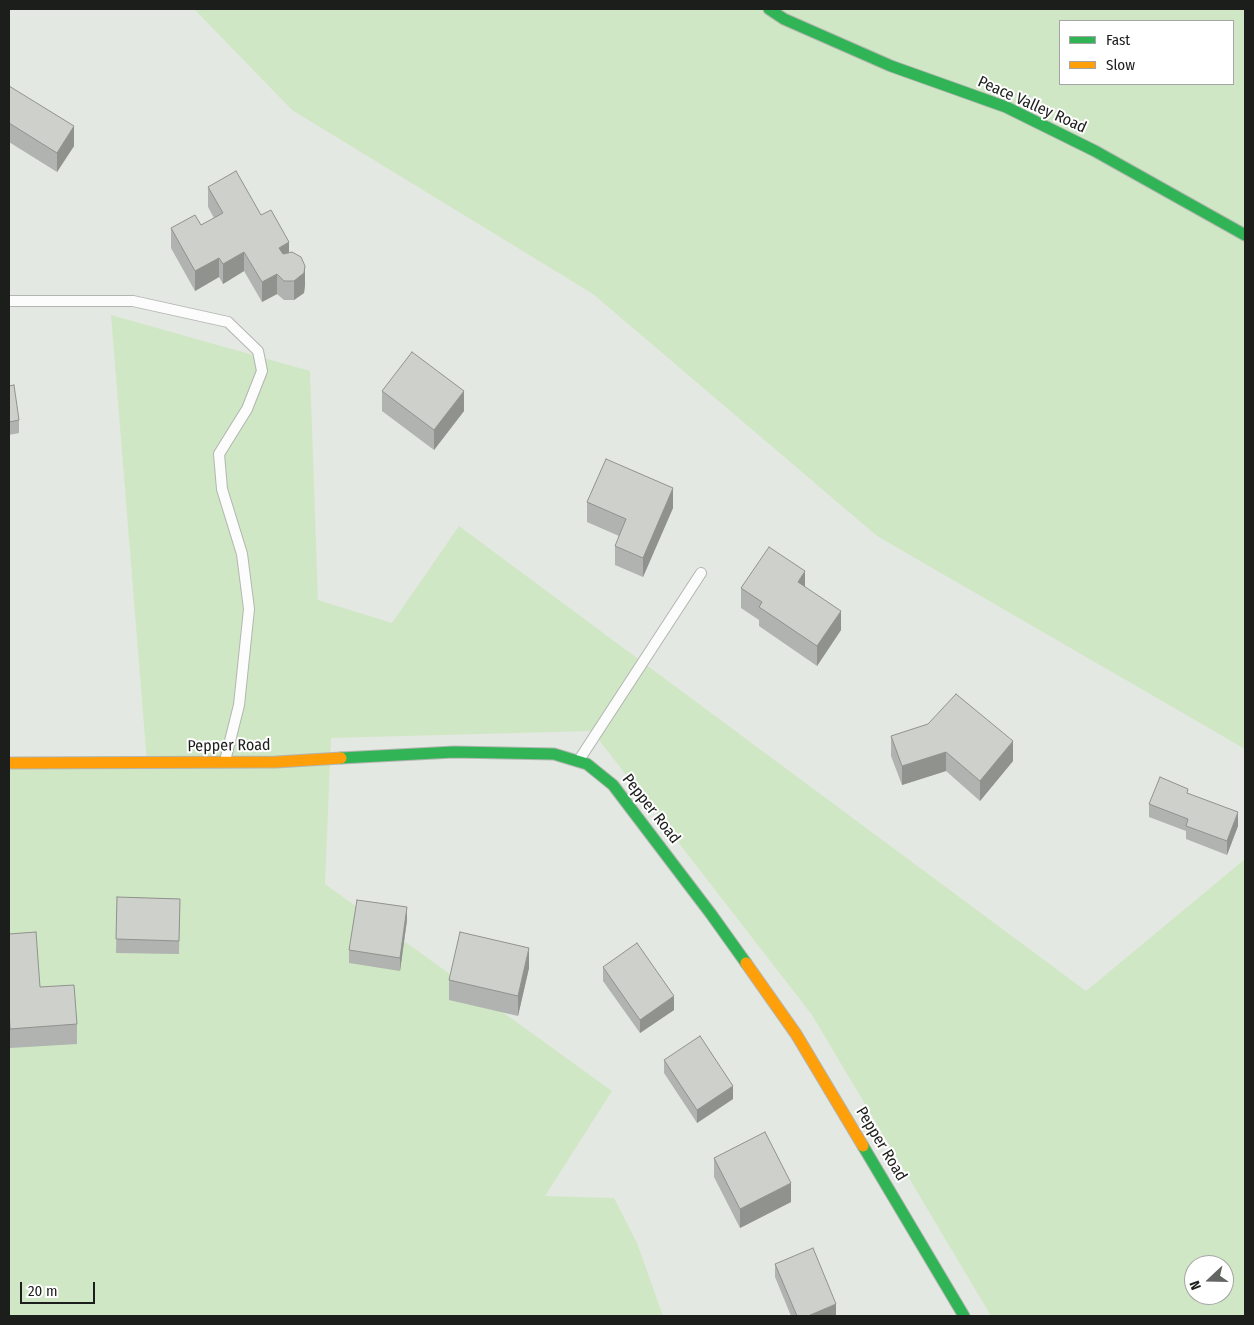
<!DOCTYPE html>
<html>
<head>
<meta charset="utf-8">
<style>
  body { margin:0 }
  #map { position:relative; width:1254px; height:1325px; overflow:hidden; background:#e4e8e2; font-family:"Fira Sans Condensed",sans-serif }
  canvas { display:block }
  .frame { position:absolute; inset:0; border:10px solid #1c1e1b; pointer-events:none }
  .legend { position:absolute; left:1059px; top:20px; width:175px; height:65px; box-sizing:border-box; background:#fff; border:1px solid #a4a5a4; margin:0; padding:6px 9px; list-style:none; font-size:15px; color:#1c1e1b }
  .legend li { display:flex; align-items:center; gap:10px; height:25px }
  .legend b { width:25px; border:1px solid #a4a5a4 }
  .north { position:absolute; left:1184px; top:1255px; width:50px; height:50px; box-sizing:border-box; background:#fff; border:1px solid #a4a5a4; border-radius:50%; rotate:249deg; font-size:14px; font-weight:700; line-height:20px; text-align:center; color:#1c1e1b }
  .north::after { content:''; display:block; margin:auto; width:18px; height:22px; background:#626561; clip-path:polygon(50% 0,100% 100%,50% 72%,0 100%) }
  .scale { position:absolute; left:20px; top:1282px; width:75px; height:22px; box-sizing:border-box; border:2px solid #1c1e1b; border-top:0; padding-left:6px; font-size:15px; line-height:18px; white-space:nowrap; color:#1c1e1b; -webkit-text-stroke:4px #fff; paint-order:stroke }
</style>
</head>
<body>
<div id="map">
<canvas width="1254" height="1325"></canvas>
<div class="frame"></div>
<ul class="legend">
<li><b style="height:6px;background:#30b455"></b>Fast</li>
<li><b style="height:6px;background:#ff9f0a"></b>Slow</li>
</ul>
<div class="north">N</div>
<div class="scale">20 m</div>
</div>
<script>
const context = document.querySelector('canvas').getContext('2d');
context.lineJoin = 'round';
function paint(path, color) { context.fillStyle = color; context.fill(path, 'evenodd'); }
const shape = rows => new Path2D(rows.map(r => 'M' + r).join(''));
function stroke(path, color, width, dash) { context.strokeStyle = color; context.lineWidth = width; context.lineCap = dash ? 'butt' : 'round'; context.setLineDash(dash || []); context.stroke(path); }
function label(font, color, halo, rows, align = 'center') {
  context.font = font + ' "Fira Sans Condensed",sans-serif'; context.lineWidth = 4; context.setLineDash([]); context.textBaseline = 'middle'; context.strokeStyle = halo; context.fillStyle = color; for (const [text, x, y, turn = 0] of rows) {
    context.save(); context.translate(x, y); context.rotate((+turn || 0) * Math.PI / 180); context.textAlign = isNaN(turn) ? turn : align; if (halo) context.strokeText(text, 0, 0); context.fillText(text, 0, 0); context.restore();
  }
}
paint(shape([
  [194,9,1245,9,1245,749,877,536,593,294,292,110],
  [1060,21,1233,21,1233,84,1060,84],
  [111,315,310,371,318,600,392,623,459,526,1086,991,1245,859,1245,1316,991,1316,812,1015,592,731,331,738,325,884,612,1091,545,1196,614,1198,637,1243,663,1316,9,1316,9,763,147,763],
  [1194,1265,1224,1265,1224,1295,1194,1295]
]), '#d0e7c5');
const lane = shape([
  [9,301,133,301,228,322,258,351,262,371,247,409,219,454,222,489,242,554,249,609,239,705,225,761],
  [579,760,701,573]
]);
const fast = shape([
  [769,9,784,19,891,66,1006,107,1095,151,1245,235],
  [341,758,454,752,554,754,587,764,613,785,711,914,746,963],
  [863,1146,964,1316]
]);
const slow = shape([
  [9,763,276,762,341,758],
  [746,963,796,1034,863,1146]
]);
stroke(lane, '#b2b5b1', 12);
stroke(fast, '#b2b5b1', 13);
stroke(slow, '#b2b5b1', 13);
stroke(lane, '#fbfcfb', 10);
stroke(fast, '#30b455', 11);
stroke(slow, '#ff9f0a', 11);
paint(shape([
  [9,86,74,146,57,172,9,142],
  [208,187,261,215,289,253,305,285,304,293,294,300,284,300,277,294,262,302,244,271,223,284,219,277,195,291,171,248,171,228,201,225,214,218,208,207],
  [9,386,19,420,19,433,9,435],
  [382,391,464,411,434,450,382,411],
  [587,502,673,508,643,577,615,565,615,546,619,536,587,522],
  [805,586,841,630,817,666,759,626,759,620,741,608,741,588],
  [891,736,1013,761,980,801,946,771,902,785,891,756],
  [1188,793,1238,826,1227,855,1186,839,1186,831,1149,817,1149,804],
  [117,897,180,899,179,954,116,953],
  [407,920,400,971,349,963,349,950],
  [9,934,40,987,77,1024,77,1044,10,1048,9,1029],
  [603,967,674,1010,640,1033,603,981],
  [529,968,518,1016,449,1000,449,980],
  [664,1060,733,1099,697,1123,664,1073],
  [714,1158,791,1202,740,1228,714,1177],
  [775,1264,836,1316,791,1316,775,1277]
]), '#b0b3af');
paint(shape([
  [74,126,74,146,57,172,57,153],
  [289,242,289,261,279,267,279,248],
  [244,252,244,271,223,284,223,264],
  [219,258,219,277,195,291,195,271],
  [305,266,305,285,304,293,294,300,294,281],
  [277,274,277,294,262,302,262,282],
  [464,391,464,411,434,450,434,430],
  [673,488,673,508,643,577,643,558],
  [805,571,805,591,798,582],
  [841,611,841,630,817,666,817,646],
  [1013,741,1013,761,980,801,980,781],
  [946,752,946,771,902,785,902,766],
  [1238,812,1238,826,1227,855,1227,841],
  [407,907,407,920,400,971,400,958],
  [529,948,529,968,518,1016,518,996],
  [674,996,674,1010,640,1033,640,1020],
  [733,1086,733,1099,697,1123,697,1110],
  [791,1183,791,1202,740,1228,740,1209],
  [836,1304,836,1316,808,1316]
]), '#90928e');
const building = shape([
  [9,86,74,126,57,153,9,123,9,86],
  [236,171,261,215,271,210,289,242,279,248,283,254,292,252,301,257,305,266,304,273,294,281,284,281,277,274,262,282,244,252,223,264,219,258,195,271,171,228,195,215,201,225,223,213,208,187,236,171],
  [412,352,464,391,434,430,382,391,412,352],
  [14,385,19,420,9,422,9,386,14,385],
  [606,459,673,488,643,558,615,546,626,519,587,502,606,459],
  [769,547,805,571,798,582,841,611,817,646,759,607,762,602,741,588,769,547],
  [956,694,1013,741,980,781,946,752,902,766,891,736,928,724,956,694],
  [1160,777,1188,789,1187,793,1238,812,1227,841,1186,826,1188,819,1149,804,1160,777],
  [117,897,180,899,179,941,116,939,117,897],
  [357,900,407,907,400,958,349,950,357,900],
  [36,932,40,987,74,985,77,1024,10,1029,9,1009,9,934,36,932],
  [460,932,529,948,518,996,449,980,460,932],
  [637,943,674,996,640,1020,603,967,637,943],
  [700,1036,733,1086,697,1110,664,1060,700,1036],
  [765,1132,791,1183,740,1209,714,1158,765,1132],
  [813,1248,836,1304,808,1316,797,1316,775,1264,813,1248]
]);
paint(building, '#cdd0cb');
stroke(building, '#90928e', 1);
label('16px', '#1c1e1b', '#fff', [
  ["Peace Valley Road",1032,105,24],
  ["Pepper Road",229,746,-1],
  ["Pepper Road",651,809,52],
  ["Pepper Road",881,1144,59]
]);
</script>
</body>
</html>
